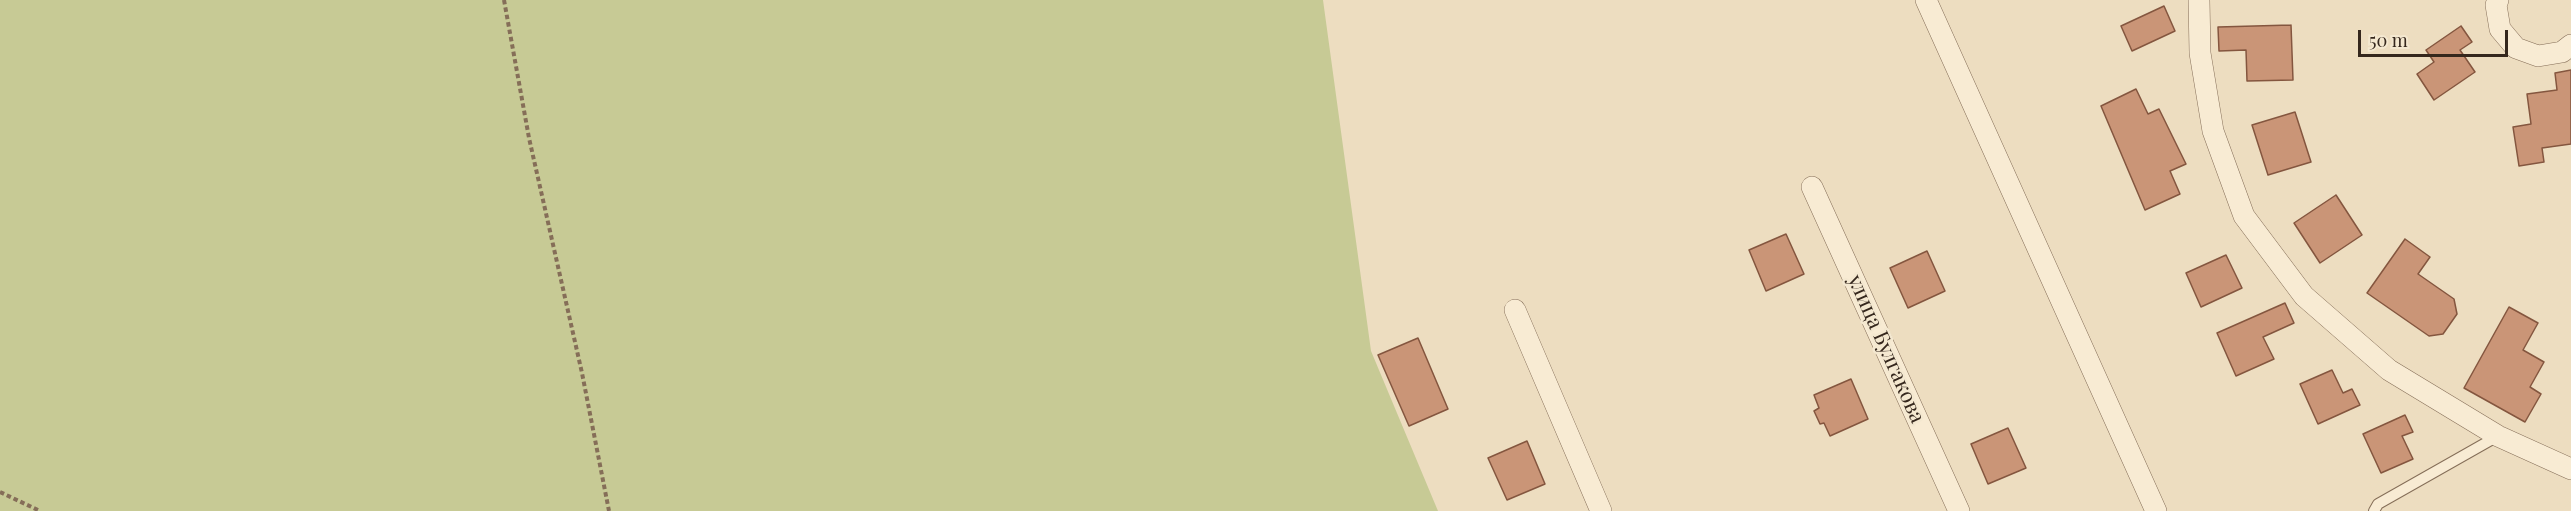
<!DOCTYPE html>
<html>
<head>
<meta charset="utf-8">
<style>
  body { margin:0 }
  #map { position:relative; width:2571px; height:511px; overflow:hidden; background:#edddc0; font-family:"Playfair Display",serif }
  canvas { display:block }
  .scale { position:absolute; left:2358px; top:30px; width:150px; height:27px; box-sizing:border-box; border:3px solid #35271d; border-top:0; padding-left:8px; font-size:18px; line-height:21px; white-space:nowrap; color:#35271d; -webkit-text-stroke:4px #f4e8d0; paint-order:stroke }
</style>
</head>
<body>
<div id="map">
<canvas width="2571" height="511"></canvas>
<div class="scale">50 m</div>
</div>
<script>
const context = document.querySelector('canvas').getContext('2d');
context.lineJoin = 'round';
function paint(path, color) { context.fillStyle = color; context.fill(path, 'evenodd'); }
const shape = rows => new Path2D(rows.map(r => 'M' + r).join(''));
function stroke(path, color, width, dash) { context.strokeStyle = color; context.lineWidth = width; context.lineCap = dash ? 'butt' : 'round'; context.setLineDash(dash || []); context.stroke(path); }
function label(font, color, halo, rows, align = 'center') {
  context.font = font + ' "Playfair Display",serif'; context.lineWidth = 5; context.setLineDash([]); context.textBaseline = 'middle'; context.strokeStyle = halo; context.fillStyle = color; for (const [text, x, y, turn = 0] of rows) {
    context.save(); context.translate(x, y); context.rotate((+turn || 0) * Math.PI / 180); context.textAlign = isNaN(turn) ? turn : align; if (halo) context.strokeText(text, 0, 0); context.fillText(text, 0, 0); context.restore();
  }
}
paint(shape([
  [0,0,1323,0,1371,351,1438,511,0,511]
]), '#c7ca95');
const building = shape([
  [2164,6,2175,31,2132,51,2121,26,2164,6],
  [2291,25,2293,80,2247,81,2246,50,2219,51,2218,27,2291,25],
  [2461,26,2472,42,2460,50,2475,72,2434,100,2417,74,2434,62,2426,50,2461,26],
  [2571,70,2571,144,2542,148,2544,162,2519,166,2513,127,2531,124,2527,94,2557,90,2555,73,2571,70],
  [2136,89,2148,114,2159,109,2186,164,2170,171,2180,194,2145,210,2101,106,2136,89],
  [2295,112,2311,162,2268,175,2252,125,2295,112],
  [2336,195,2362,235,2320,263,2294,223,2336,195],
  [1786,234,1804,274,1766,291,1749,250,1786,234],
  [2405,239,2430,257,2418,274,2454,299,2457,314,2443,334,2429,336,2367,293,2405,239],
  [1927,251,1945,291,1908,308,1890,268,1927,251],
  [2226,255,2242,288,2201,307,2186,273,2226,255],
  [2285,303,2294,323,2263,337,2274,359,2236,376,2217,333,2285,303],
  [2509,307,2538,323,2523,350,2544,362,2530,387,2541,394,2525,422,2464,388,2509,307],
  [1418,338,1448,409,1409,426,1378,355,1418,338],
  [2332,370,2343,393,2352,389,2360,405,2318,424,2300,384,2332,370],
  [1851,379,1868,419,1830,436,1824,423,1820,424,1814,411,1819,408,1814,395,1851,379],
  [2405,415,2413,432,2402,436,2413,459,2381,473,2363,434,2405,415],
  [2008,428,2026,468,1988,484,1971,444,2008,428],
  [1527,441,1545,484,1507,500,1488,458,1527,441]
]);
paint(building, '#ca9577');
stroke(building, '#84563f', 1.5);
const lane = shape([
  [2374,511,2378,504,2498,436]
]);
const street = shape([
  [1926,0,2156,511],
  [2199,0,2200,53,2213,131,2244,216,2304,296,2389,370,2498,436,2571,469],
  [2498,0,2496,5,2500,29,2516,48,2538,56,2562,52,2571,45],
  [1812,187,1959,511],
  [1515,310,1601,511]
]);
stroke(lane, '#856e58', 12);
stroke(street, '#856e58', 22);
stroke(shape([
  [504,0,529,138,582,373,609,511],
  [0,492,40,511]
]), '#856e58', 4, [4.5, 3]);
stroke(lane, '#f8ebd3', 10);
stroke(street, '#f8ebd3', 21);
label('21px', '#35271d', '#f4e8d0', [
  ["улица Булгакова",1886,349,66]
]);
</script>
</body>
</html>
